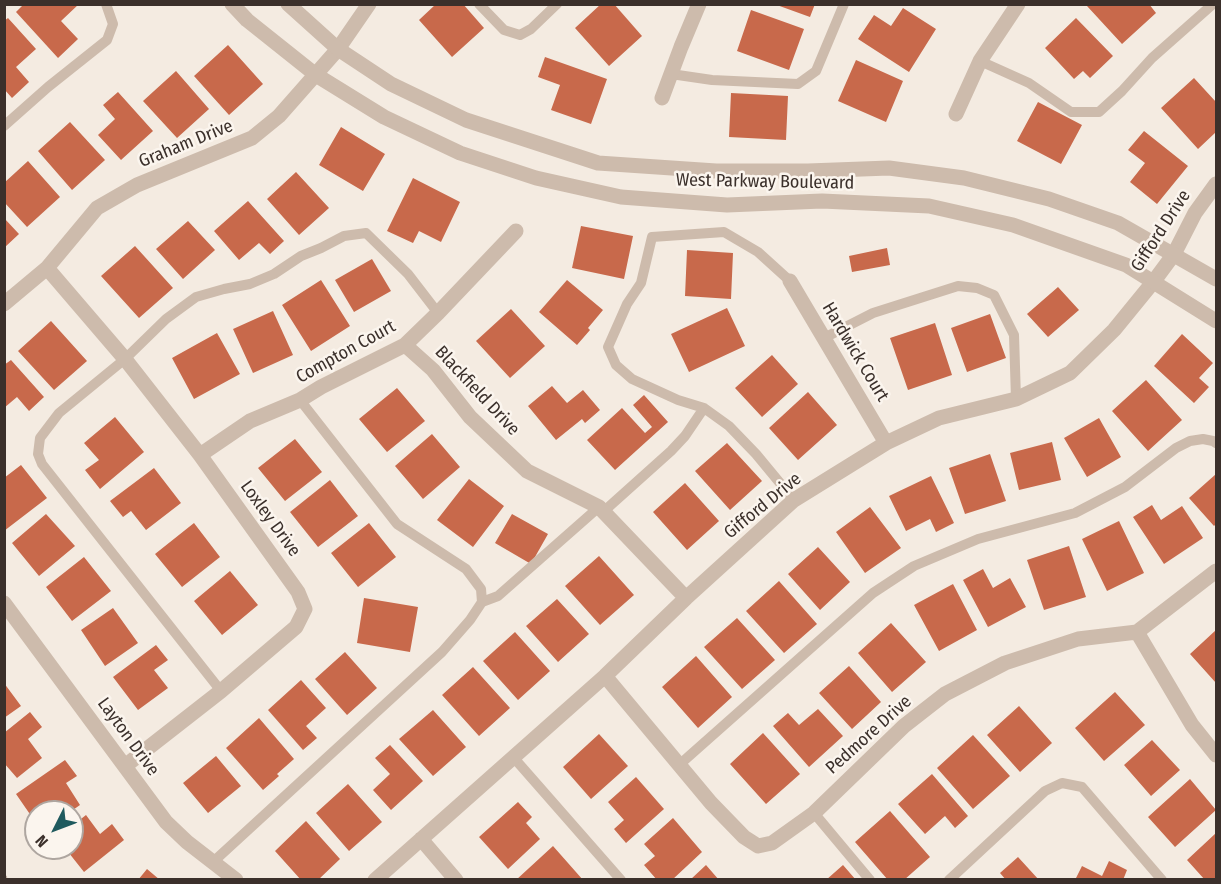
<!DOCTYPE html>
<html>
<head>
<meta charset="utf-8">
<style>
  body { margin:0 }
  #map { position:relative; width:1221px; height:884px; overflow:hidden; background:#f4ebe1; font-family:"Fira Sans Condensed",sans-serif }
  canvas { display:block }
  .frame { position:absolute; inset:0; border:6px solid #3b302b; pointer-events:none }
  .north { position:absolute; left:24px; top:800px; width:60px; height:60px; box-sizing:border-box; background:#fbf5ee; border:2px solid #aea6a0; border-radius:50%; rotate:228deg; font-size:16px; font-weight:700; line-height:24px; text-align:center; color:#3b302b }
  .north::after { content:''; display:block; margin:auto; width:21px; height:27px; background:#1f5a5e; clip-path:polygon(50% 0,100% 100%,50% 72%,0 100%) }
</style>
</head>
<body>
<div id="map">
<canvas width="1221" height="884"></canvas>
<div class="frame"></div>
<div class="north">N</div>
</div>
<script>
const context = document.querySelector('canvas').getContext('2d');
context.lineJoin = 'round';
function paint(path, color) { context.fillStyle = color; context.fill(path, 'evenodd'); }
const shape = rows => new Path2D(rows.map(r => 'M' + r).join(''));
function stroke(path, color, width, dash) { context.strokeStyle = color; context.lineWidth = width; context.lineCap = dash ? 'butt' : 'round'; context.setLineDash(dash || []); context.stroke(path); }
function label(font, color, halo, rows, align = 'center') {
  context.font = font + ' "Fira Sans Condensed",sans-serif'; context.lineWidth = 5; context.setLineDash([]); context.textBaseline = 'middle'; context.strokeStyle = halo; context.fillStyle = color; for (const [text, x, y, turn = 0] of rows) {
    context.save(); context.translate(x, y); context.rotate((+turn || 0) * Math.PI / 180); context.textAlign = isNaN(turn) ? turn : align; if (halo) context.strokeText(text, 0, 0); context.fillText(text, 0, 0); context.restore();
  }
}
paint(shape([
  [24,4,79,4,61,21,78,39,58,58,16,12],
  [436,4,463,4,484,28,452,57,419,20],
  [601,4,614,4,642,36,609,66,575,28],
  [774,4,815,4,810,17],
  [1089,4,1149,4,1156,13,1122,44,1087,6],
  [903,8,936,29,909,72,858,39,874,15,891,26],
  [751,10,804,29,789,70,737,51],
  [8,18,36,49,16,67,29,82,12,98,4,89,4,21],
  [1076,18,1113,56,1090,78,1083,71,1074,79,1045,48],
  [228,45,263,84,229,115,194,76],
  [545,57,607,79,591,124,551,110,560,85,538,77],
  [856,60,903,81,886,122,838,101],
  [176,71,209,109,177,138,143,101],
  [1194,78,1216,102,1216,132,1198,149,1161,108],
  [118,92,153,131,121,160,98,135,115,119,103,105],
  [731,93,788,96,786,140,729,137],
  [1038,102,1082,125,1061,164,1017,141],
  [70,122,105,160,72,190,38,151],
  [341,127,385,154,363,191,319,165],
  [1144,131,1188,166,1157,204,1130,182,1145,163,1128,150],
  [28,161,60,197,27,227,4,202,4,183],
  [296,172,329,208,299,235,267,199],
  [413,178,460,202,441,242,419,231,413,243,387,231],
  [248,201,284,241,270,254,259,243,239,260,214,231],
  [4,218,19,234,4,248],
  [188,221,215,250,183,279,156,249],
  [581,226,633,236,624,279,572,268],
  [135,246,173,288,139,318,101,276],
  [887,248,890,265,852,272,849,256],
  [687,250,733,253,731,299,685,296],
  [372,259,391,291,354,312,335,280],
  [321,280,350,326,311,351,282,305],
  [567,280,603,310,588,328,590,330,577,345,539,312],
  [1058,287,1079,310,1048,337,1027,314],
  [727,308,745,346,689,372,671,334],
  [511,309,545,346,510,378,476,341],
  [273,311,293,355,253,373,233,329],
  [990,314,1006,358,967,372,951,328],
  [51,321,87,361,54,390,18,351],
  [935,323,952,375,908,390,890,338],
  [217,333,240,374,194,399,172,358],
  [1182,334,1213,363,1199,378,1209,387,1194,403,1154,366],
  [772,355,798,384,762,417,735,388],
  [11,360,44,397,29,411,17,397,4,408,4,365],
  [1146,380,1182,420,1148,451,1112,411],
  [552,386,567,403,583,390,600,410,585,423,582,419,556,440,528,406],
  [397,388,425,421,387,452,359,419],
  [808,392,837,425,798,460,769,428],
  [644,395,668,422,615,470,587,440,622,408,645,433,652,427,633,405],
  [115,417,144,452,100,489,85,470,99,460,84,443],
  [1099,418,1121,457,1087,477,1064,438],
  [432,434,460,467,423,499,395,466],
  [295,439,322,472,285,501,258,468],
  [1052,442,1061,480,1019,490,1010,453],
  [727,443,762,481,730,510,695,471],
  [990,454,1006,501,965,514,949,468],
  [21,465,47,498,4,531,4,478],
  [154,468,181,503,146,530,131,511,123,517,110,501],
  [1216,474,1216,524,1214,526,1189,498],
  [931,476,954,523,936,532,930,519,906,531,889,496],
  [469,479,504,506,473,547,437,520],
  [330,480,358,516,318,547,290,512],
  [685,483,719,521,687,550,653,512],
  [1152,505,1161,520,1182,506,1203,538,1164,564,1133,517],
  [870,507,901,548,865,573,836,532],
  [46,514,75,546,39,576,12,543],
  [512,514,548,534,531,564,495,543],
  [1119,521,1144,573,1107,591,1082,539],
  [194,523,220,557,182,587,155,554],
  [369,523,396,557,358,587,331,553],
  [1069,546,1086,597,1044,610,1027,560],
  [818,547,850,582,820,610,788,574],
  [599,556,634,595,600,625,565,586],
  [84,557,111,591,72,621,46,587],
  [983,569,993,588,1010,578,1026,607,988,627,963,580],
  [230,571,258,605,222,635,194,601],
  [779,581,817,624,784,653,746,611],
  [953,584,977,630,939,651,914,605],
  [364,598,418,607,410,652,357,643],
  [557,599,589,634,558,662,526,626],
  [113,608,138,643,105,666,81,630],
  [737,618,775,660,742,689,704,647],
  [891,623,926,662,892,692,858,653],
  [1216,630,1216,683,1190,654],
  [515,632,550,671,518,700,483,661],
  [156,645,168,660,154,670,168,688,138,710,113,677],
  [345,652,377,688,347,715,315,679],
  [696,656,732,697,698,728,662,687],
  [849,666,881,702,852,729,819,693],
  [473,667,510,708,479,736,442,695],
  [301,680,326,708,306,726,317,738,303,750,268,710],
  [4,683,21,706,4,718],
  [1115,692,1145,725,1104,761,1075,728],
  [1019,706,1052,743,1020,772,987,735],
  [818,709,843,736,809,767,773,726,788,713,799,725],
  [433,710,466,747,433,776,399,739],
  [30,712,42,727,28,739,42,758,17,778,4,763,4,733],
  [259,718,294,759,277,774,279,776,263,790,226,748],
  [763,733,800,774,766,804,730,764],
  [599,734,628,766,591,799,563,767],
  [973,735,1010,776,973,809,937,768],
  [1152,740,1180,770,1151,796,1124,765],
  [390,745,423,781,391,810,373,790,390,774,375,758],
  [216,756,241,786,208,813,183,783],
  [65,760,77,776,66,783,80,805,70,812,36,812,36,823,16,794],
  [932,774,968,816,955,828,945,816,925,834,898,804],
  [636,777,664,809,626,843,614,829,624,820,608,802],
  [1190,779,1216,810,1175,847,1148,817],
  [348,784,382,822,349,851,316,813],
  [518,802,532,817,526,823,540,839,508,869,479,837],
  [890,811,930,857,904,880,888,880,855,842],
  [86,815,100,834,112,824,124,840,84,872,65,848,72,848,72,826],
  [673,818,702,852,672,880,657,880,644,865,655,856,644,844],
  [306,821,340,859,318,880,301,880,275,851],
  [1216,833,1216,880,1205,880,1187,860],
  [553,846,583,880,516,880],
  [1018,857,1039,880,1006,880,1000,873],
  [1109,861,1127,870,1123,880,1075,880,1082,866,1102,876],
  [706,865,719,880,690,880],
  [843,865,856,880,826,880],
  [147,869,160,880,138,880]
]), '#c8694b');
stroke(shape([
  [4,876,7,880]
]), '#b9a596', 4, [3, 3]);
stroke(shape([
  [479,4,504,30,520,35,531,29,557,4],
  [980,61,1029,83,1071,112,1099,112,1122,91,1152,58,1213,4],
  [671,74,712,80,798,84,816,71,844,4],
  [4,126,48,87,107,40,113,24,106,4],
  [790,281,758,252,724,232,652,237,641,283,627,304,608,347,616,365,632,379,678,400,704,408,729,426,756,454,794,500],
  [824,338,873,313,958,286,977,288,994,295,1014,335,1016,399],
  [300,400,397,524,466,569,481,589,482,602],
  [603,512,671,451,685,436,704,408],
  [221,691,42,464,38,454,40,438,59,413,125,359,166,319,196,297,224,289,250,284,274,274,301,256,321,248,344,236,366,233,408,274,438,313],
  [514,758,621,880],
  [679,765,873,593,914,566,978,539,1075,513,1125,487,1176,448,1190,441,1203,439,1213,441,1216,443],
  [814,813,870,880],
  [213,862,442,652,470,620,482,602,498,596,599,507],
  [949,880,1045,791,1062,783,1082,787,1162,880]
]), '#cdbbac', 10);
stroke(shape([
  [662,98,681,47,699,4],
  [956,114,980,61,1018,4],
  [47,268,125,359,200,455,298,592,305,609,296,627,221,691,125,766],
  [790,281,886,443],
  [4,304,47,268,97,208,137,185,252,138,279,116,338,49,369,4],
  [405,345,433,370,470,417,527,471,599,507,686,598],
  [200,455,250,421,300,400,321,387,405,345,438,313,516,231],
  [4,603,166,822,187,842,236,880],
  [1137,632,1192,725,1216,755],
  [605,676,711,803,744,837,758,846,772,843,814,813,904,726,945,694,1005,663,1078,639,1137,632,1216,571],
  [421,839,456,880],
  [375,880,605,676,686,598,794,500,886,443,939,418,1016,399,1070,373,1114,330,1154,281,1174,254,1195,213,1216,184]
]), '#cdbbac', 15);
stroke(shape([
  [232,4,247,20,316,75,384,117,460,153,536,178,621,197,727,205,822,201,929,206,1013,225,1126,265,1216,321],
  [288,4,338,49,391,84,466,120,598,163,716,171,808,171,889,168,964,178,1049,199,1118,223,1216,279]
]), '#cdbbac', 15);
label('18px', '#3b302b', '#fbf5ee', [
  ["Graham Drive",186,144,-22],
  ["West Parkway Boulevard",765,182,1],
  ["Gifford Drive",1161,231,-57],
  ["Compton Court",346,352,-29],
  ["Hardwick Court",855,352,59],
  ["Blackfield Drive",477,391,47],
  ["Gifford Drive",763,506,-39],
  ["Loxley Drive",270,519,54],
  ["Pedmore Drive",869,735,-42],
  ["Layton Drive",128,737,54]
]);
</script>
</body>
</html>
